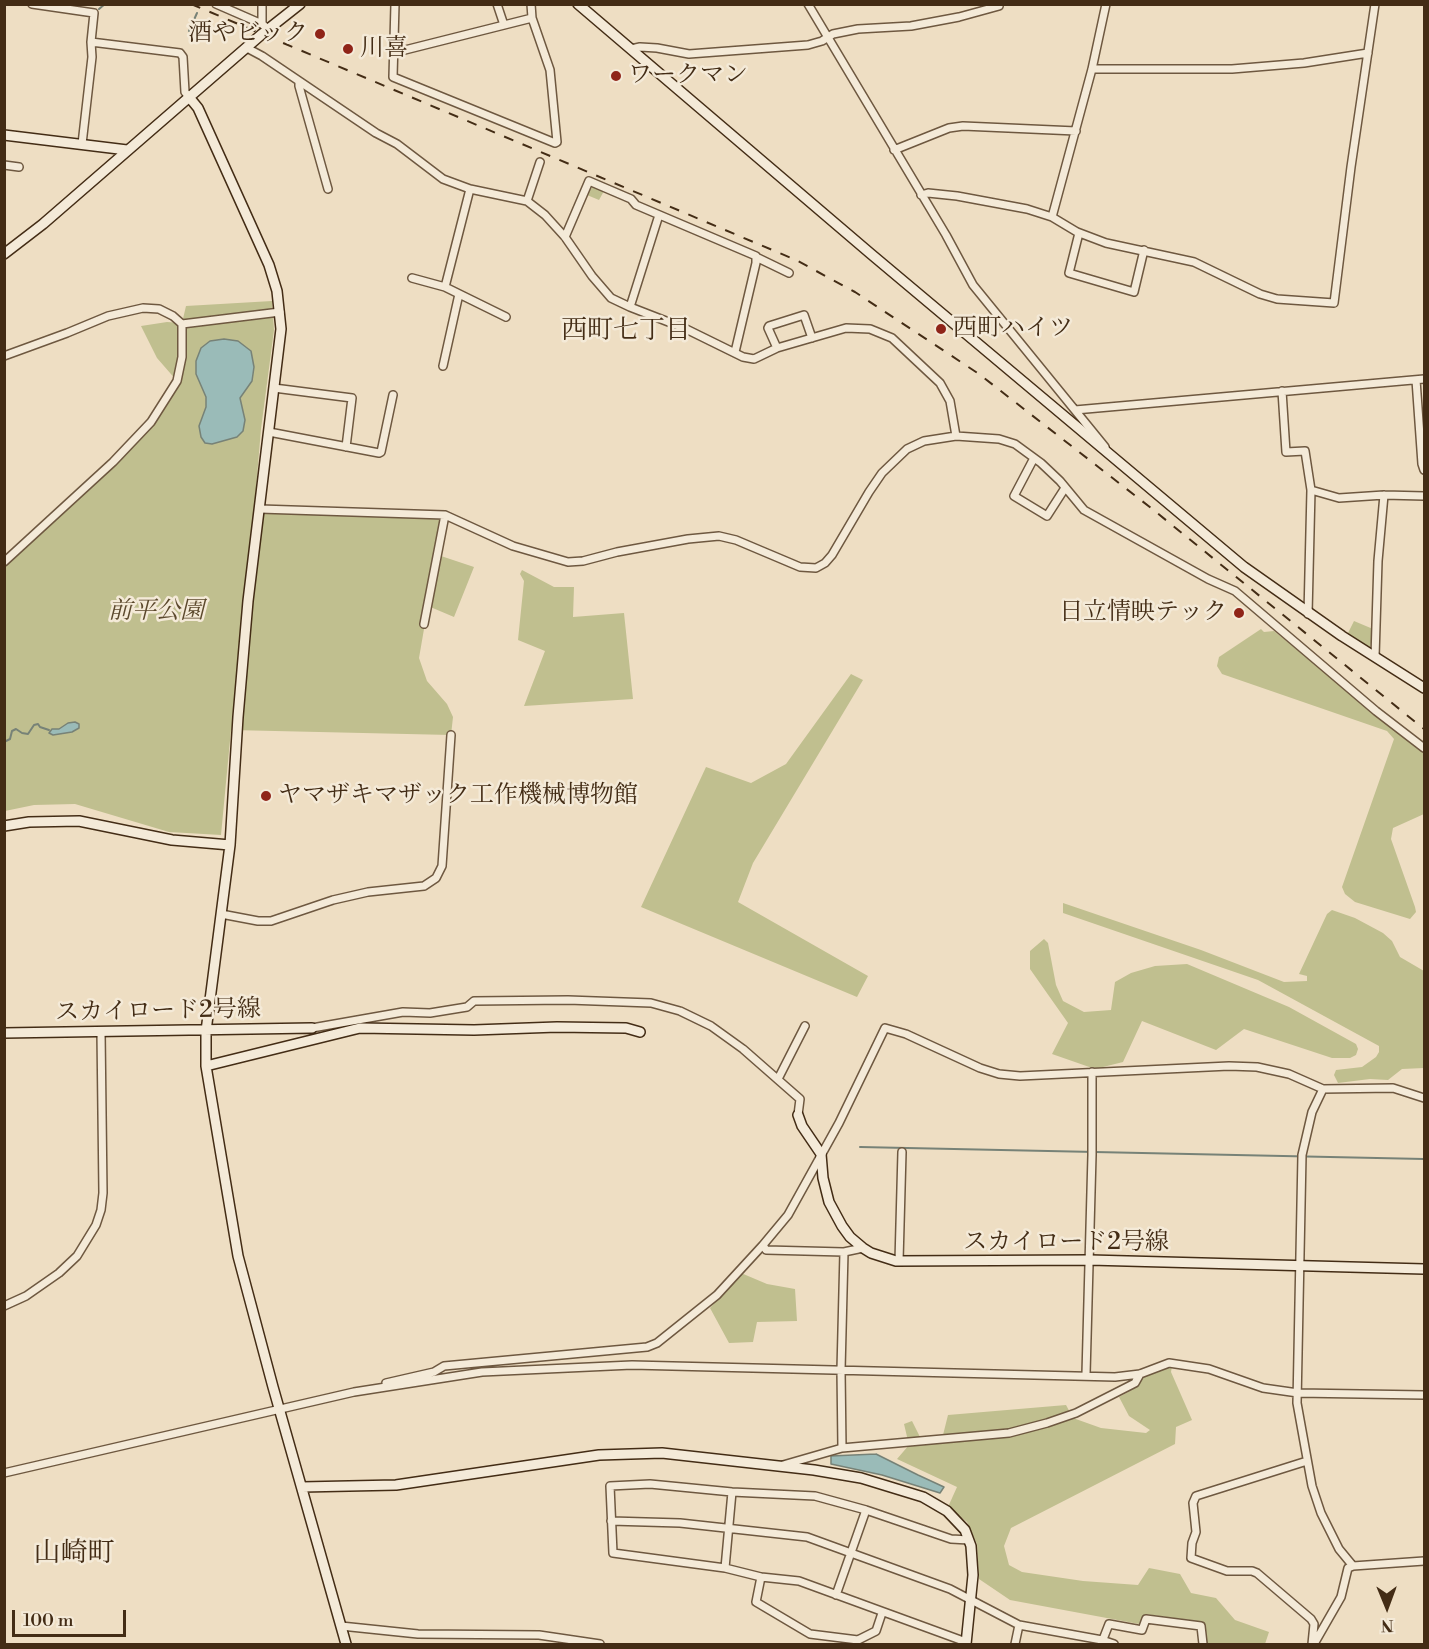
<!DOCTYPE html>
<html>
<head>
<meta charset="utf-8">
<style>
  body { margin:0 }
  #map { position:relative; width:1429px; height:1649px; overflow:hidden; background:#eedec3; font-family:"Libre Bodoni",serif }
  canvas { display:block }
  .frame { position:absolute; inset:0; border:6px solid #432c15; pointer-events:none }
  .north { position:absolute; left:1357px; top:1577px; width:60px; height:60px; -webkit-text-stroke:4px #f4ead8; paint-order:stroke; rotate:179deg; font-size:16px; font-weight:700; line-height:24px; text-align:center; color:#432c15 }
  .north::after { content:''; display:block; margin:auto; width:21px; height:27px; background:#432c15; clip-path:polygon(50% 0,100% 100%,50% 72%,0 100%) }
  .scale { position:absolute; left:12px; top:1610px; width:114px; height:27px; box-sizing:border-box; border:3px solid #432c15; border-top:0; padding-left:8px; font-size:18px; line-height:21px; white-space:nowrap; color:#432c15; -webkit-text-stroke:4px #f4ead8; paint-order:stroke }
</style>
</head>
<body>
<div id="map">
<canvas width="1429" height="1649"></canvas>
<div class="frame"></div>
<div class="north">N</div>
<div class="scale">100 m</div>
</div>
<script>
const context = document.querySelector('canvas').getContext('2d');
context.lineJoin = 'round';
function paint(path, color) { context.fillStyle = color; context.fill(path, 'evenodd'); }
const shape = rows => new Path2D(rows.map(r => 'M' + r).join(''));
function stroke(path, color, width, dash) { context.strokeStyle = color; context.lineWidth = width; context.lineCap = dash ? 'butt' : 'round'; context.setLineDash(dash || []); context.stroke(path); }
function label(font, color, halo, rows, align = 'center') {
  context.font = font + ' "Libre Bodoni","Noto Serif JP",serif'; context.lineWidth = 5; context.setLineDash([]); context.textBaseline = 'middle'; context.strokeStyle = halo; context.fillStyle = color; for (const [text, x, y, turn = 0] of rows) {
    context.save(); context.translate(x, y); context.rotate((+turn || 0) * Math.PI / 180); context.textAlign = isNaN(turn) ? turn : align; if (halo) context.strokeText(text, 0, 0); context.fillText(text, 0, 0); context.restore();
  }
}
paint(shape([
  [593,186,604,191,599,200,587,195],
  [272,301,274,330,261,429,254,512,445,515,429,604,441,556,474,567,454,617,428,606,419,658,427,681,447,704,453,717,451,735,231,730,221,835,169,832,75,804,34,805,5,811,4,562,151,422,177,381,157,358,141,326,167,322,182,323,186,306],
  [522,570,554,587,574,587,573,617,624,613,633,699,524,706,545,651,518,640,524,581,520,574],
  [1354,621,1373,629,1370,649,1347,635],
  [1261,629,1264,632,1274,631,1424,752,1424,814,1393,828,1391,839,1415,907,1416,912,1410,919,1355,902,1345,894,1342,887,1394,739,1387,731,1222,674,1217,666,1219,657],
  [851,674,863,680,753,863,738,902,868,976,857,997,641,907,706,767,751,783,786,764],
  [1063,903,1201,950,1284,982,1307,981,1307,976,1299,974,1327,914,1332,910,1355,918,1383,933,1392,941,1400,957,1424,971,1424,1068,1402,1069,1388,1080,1370,1079,1338,1083,1334,1075,1336,1070,1362,1067,1376,1057,1379,1052,1379,1046,1258,980,1063,913],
  [1044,939,1048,943,1056,985,1063,1001,1084,1012,1111,1010,1115,982,1131,973,1155,966,1187,964,1289,1007,1356,1044,1358,1049,1356,1055,1350,1058,1332,1058,1244,1029,1216,1050,1142,1021,1123,1062,1095,1069,1052,1054,1068,1023,1030,969,1030,951],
  [741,1273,767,1284,795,1289,797,1321,757,1322,753,1342,729,1343,710,1308],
  [1172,1366,1171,1372,1192,1420,1176,1427,1175,1444,1011,1528,1004,1546,1009,1565,1022,1572,1083,1581,1138,1585,1149,1568,1180,1574,1191,1593,1216,1598,1235,1620,1269,1632,1265,1644,1207,1644,1204,1622,1145,1614,1139,1624,1010,1600,979,1579,977,1544,967,1522,948,1507,957,1487,897,1459,909,1445,904,1424,912,1421,920,1437,943,1435,948,1415,1066,1405,1073,1418,1101,1428,1146,1433,1150,1430,1129,1416,1119,1397,1139,1386,1142,1376]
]), '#c0bf8f');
const water = shape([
  [224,339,238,341,251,351,254,367,252,381,240,398,245,420,243,431,237,437,212,444,205,443,201,437,199,426,206,407,206,397,196,374,196,361,201,348,210,341,224,339],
  [75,722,79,724,79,728,72,732,53,735,49,733,52,729,59,729,68,723,75,722],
  [876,1454,918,1475,944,1487,940,1493,882,1475,831,1464,831,1456,876,1454]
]);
paint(water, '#9abbb8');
stroke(water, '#778277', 1.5);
stroke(shape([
  [99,9,105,4],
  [189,31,197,13],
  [4,742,10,739,12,731,16,729,22,733,28,734,34,725,38,724,40,727,49,730],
  [860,1147,1424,1159],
  [1424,1644,1424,1627]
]), '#778277', 2);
const street = shape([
  [32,4,94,13,91,42,92,57,82,144],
  [216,4,262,24,268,29],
  [395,4,393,77,555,143,557,142,550,70,532,18,531,4],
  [497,4,504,25],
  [808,4,946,235,973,285,1105,447],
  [262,24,262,4],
  [91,42,180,53,183,57,185,92,189,97],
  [247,48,262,56,376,133,397,144,443,179,470,189,527,201,545,215,565,237,592,276,611,298,630,307,684,328,743,357,754,359,777,348,846,328,870,329,892,338,940,383,950,401,956,436],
  [631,49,640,47,657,48,689,54,808,45,822,41,833,34,858,29,911,26,959,17,999,6,998,4],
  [393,53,532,18],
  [1092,69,1232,69,1304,63,1368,53],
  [299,81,299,86,328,189],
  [894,150,949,128,963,126,1076,131],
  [4,165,19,167],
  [921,195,928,193,957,196,1027,209,1052,217,1077,232,1106,243,1194,262,1260,294,1277,299,1334,303,1351,167,1375,4],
  [527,201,540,162],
  [1052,217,1092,69,1106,4],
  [1079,233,1069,273,1134,292,1144,250],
  [565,237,589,181,631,199,636,205,756,256,756,263,735,352],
  [756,257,789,273],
  [412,278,445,287,506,317],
  [445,287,470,189],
  [630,307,659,215],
  [777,348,768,328,769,326,804,315,812,338],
  [4,356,67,333,108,316,143,308,159,309,173,316,182,324,280,312],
  [443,366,459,294],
  [1416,380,1422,464,1424,470],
  [274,388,352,398,346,447],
  [1282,391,1286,452,1305,451,1311,490,1308,614],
  [1075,410,1424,379],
  [269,432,379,453,381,452,393,395],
  [1034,458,1014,496,1047,516,1065,488],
  [1311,490,1339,498,1384,495,1424,496],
  [260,509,445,515,513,546,568,562,583,561,617,552,688,539,719,536,736,540,800,567,816,568,825,563,832,555,869,492,882,473,907,449,924,441,956,436,999,439,1015,444,1041,463,1060,481,1084,510,1208,579,1235,591,1376,711,1424,748],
  [4,562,113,462,151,422,177,381,182,357,182,324],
  [424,624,445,515],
  [1375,657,1378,561,1384,495],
  [221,914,258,921,271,921,333,900,368,892,424,886,436,878,442,866,451,735],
  [312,1028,403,1012,430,1013,467,1007,474,1001,568,1000,651,1003,680,1011,711,1026,743,1049,800,1099,798,1115],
  [778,1079,805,1026],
  [1323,1089,1312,1112,1302,1155,1297,1403,1312,1486,1321,1513,1339,1549,1353,1566],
  [863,1248,844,1252,766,1250,763,1245,788,1215,839,1123,885,1028,906,1034,980,1068,999,1074,1020,1076,1229,1066,1257,1067,1289,1074,1323,1089,1393,1088,1424,1098],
  [899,1261,902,1152],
  [4,1306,26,1296,59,1273,77,1256,96,1225,101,1210,103,1193,101,1032],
  [1086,1374,1092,1155,1092,1072],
  [386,1383,434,1372,444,1366,647,1347,657,1343,717,1295,763,1245],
  [842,1448,841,1370,844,1252],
  [1307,1461,1196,1496,1193,1503,1196,1532,1192,1543,1191,1558,1227,1571,1252,1571,1257,1573,1311,1619,1314,1624,1312,1644],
  [783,1465,842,1448,1009,1433,1047,1423,1076,1413,1135,1383,1140,1374],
  [4,1473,354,1392,482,1372,632,1365,1115,1377,1140,1374,1169,1363,1209,1369,1263,1388,1298,1393,1424,1395],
  [611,1521,680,1523,807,1537,950,1589,1019,1625,1102,1640,1114,1644],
  [725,1568,732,1492],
  [761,1577,756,1602,810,1634,858,1640,876,1631,882,1613],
  [836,1595,866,1510],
  [341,1626,418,1634,539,1635,600,1644],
  [966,1642,799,1581,761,1577,725,1568,613,1553,610,1486,650,1484,732,1492,815,1496,866,1510,951,1539,969,1540],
  [1102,1642,1109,1624,1142,1630,1146,1619,1201,1626,1203,1644],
  [1015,1644,1019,1625],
  [1314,1644,1341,1597,1348,1568,1353,1566,1424,1561]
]);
const secondary = shape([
  [578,4,871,254,1244,567,1342,636,1424,688],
  [189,97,198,108,269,265,277,291,281,329,248,601,238,717,230,845,206,1031,206,1066,238,1256,273,1387,346,1644],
  [4,135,127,150],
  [4,254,43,224,262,34,300,4],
  [4,826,29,822,79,821,172,840,230,845],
  [4,1033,312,1028],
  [206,1066,360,1028,474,1030,557,1027,626,1028,640,1032],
  [798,1115,802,1126,821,1154,823,1178,829,1202,842,1226,850,1237,863,1248,871,1253,896,1261,1090,1260,1424,1269],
  [302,1487,396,1485,599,1455,662,1453,814,1470,861,1478,923,1497,947,1511,965,1530,971,1546,973,1575,966,1644]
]);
stroke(street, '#6e5840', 10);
stroke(secondary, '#432c15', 12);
stroke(street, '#f4ead8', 7);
stroke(secondary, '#f4ead8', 9);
stroke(shape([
  [191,4,796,260,855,292,979,374,1151,508,1424,729]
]), '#432c15', 2, [10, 10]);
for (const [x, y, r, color] of [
  [320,34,6,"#8f2418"],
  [348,49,6,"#8f2418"],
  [616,76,6,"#8f2418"],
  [941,329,6,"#8f2418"],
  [1239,613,6,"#8f2418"],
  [266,796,6,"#8f2418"]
]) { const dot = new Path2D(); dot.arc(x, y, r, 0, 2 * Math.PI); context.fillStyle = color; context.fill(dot); stroke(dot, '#f4ead8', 2); }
label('24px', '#432c15', '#f4ead8', [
  ["酒やビック",308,34,"right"],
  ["川喜",360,49],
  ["ワークマン",628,76],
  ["西町ハイツ",953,329],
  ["日立情映テック",1227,613,"right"],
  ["ヤマザキマザック工作機械博物館",278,796]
], 'left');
label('italic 24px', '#5c492d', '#f4ead8', [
  ["前平公園",156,612]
]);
label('24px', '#432c15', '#f4ead8', [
  ["スカイロード2号線",158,1012,-1],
  ["スカイロード2号線",1066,1243]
]);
label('26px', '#432c15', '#f4ead8', [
  ["西町七丁目",626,332]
]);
label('27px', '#432c15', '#f4ead8', [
  ["山崎町",74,1555]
]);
</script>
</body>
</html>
